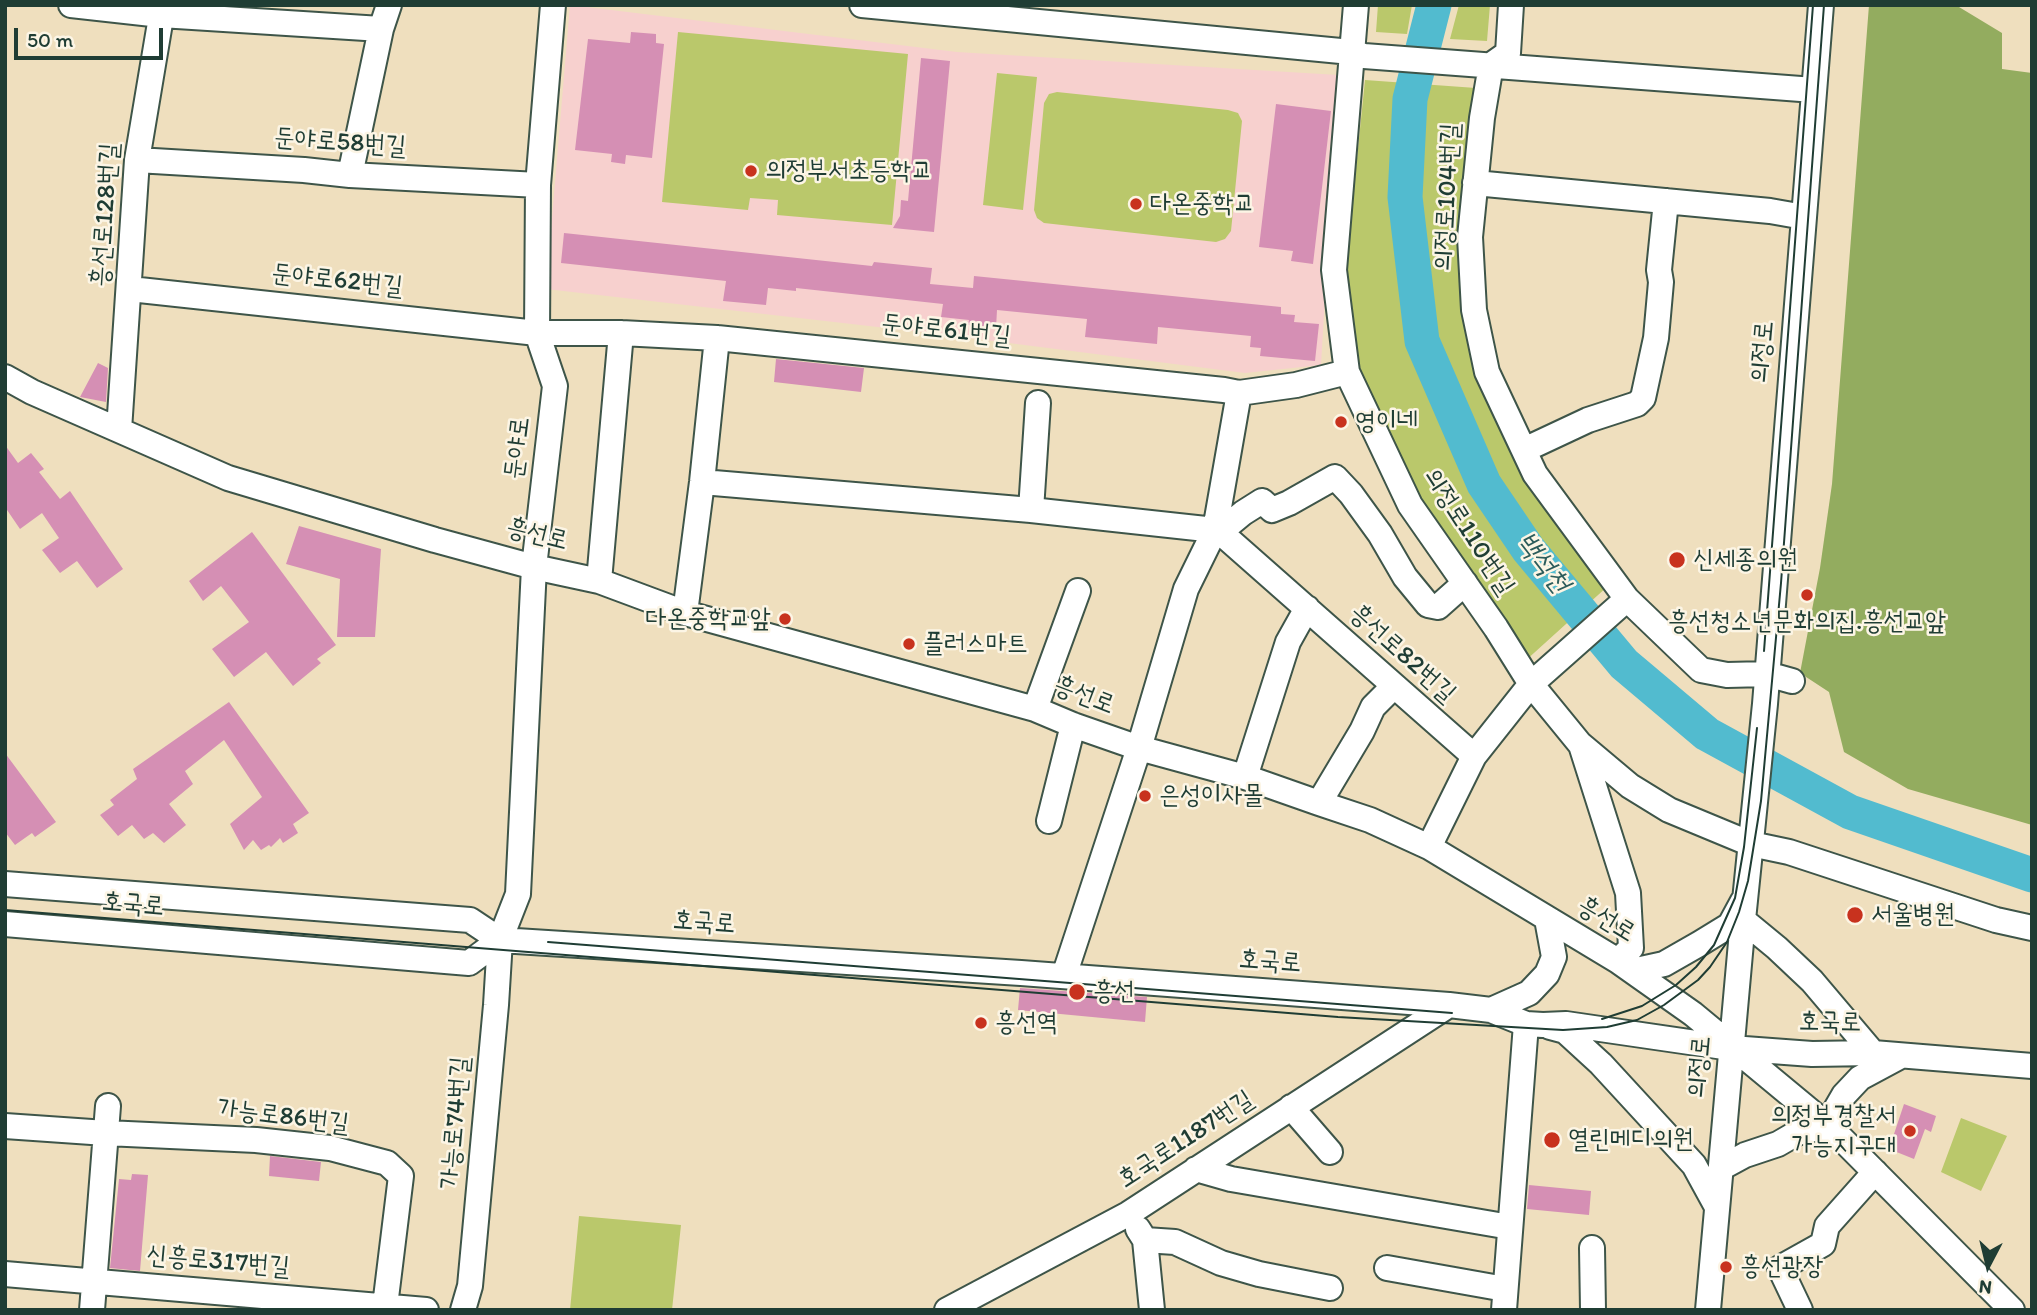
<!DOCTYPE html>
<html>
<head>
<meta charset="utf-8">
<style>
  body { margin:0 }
  #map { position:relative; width:2037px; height:1315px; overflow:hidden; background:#efdfbe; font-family:Itim,sans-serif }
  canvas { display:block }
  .frame { position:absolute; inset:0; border:7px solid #1f3d34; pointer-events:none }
  .north { position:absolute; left:1953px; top:1231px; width:70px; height:70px; -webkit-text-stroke:5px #fcf5e5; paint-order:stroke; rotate:187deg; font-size:19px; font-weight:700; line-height:28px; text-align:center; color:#1f3d34 }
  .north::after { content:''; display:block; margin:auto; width:24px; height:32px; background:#1f3d34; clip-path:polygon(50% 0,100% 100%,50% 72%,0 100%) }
  .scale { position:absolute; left:14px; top:28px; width:149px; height:32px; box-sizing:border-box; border:4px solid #1f3d34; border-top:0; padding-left:9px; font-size:21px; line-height:24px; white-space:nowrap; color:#1f3d34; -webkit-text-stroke:5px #fcf5e5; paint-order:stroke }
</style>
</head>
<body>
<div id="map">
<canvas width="2037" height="1315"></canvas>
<div class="frame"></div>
<div class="north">N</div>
<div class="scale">50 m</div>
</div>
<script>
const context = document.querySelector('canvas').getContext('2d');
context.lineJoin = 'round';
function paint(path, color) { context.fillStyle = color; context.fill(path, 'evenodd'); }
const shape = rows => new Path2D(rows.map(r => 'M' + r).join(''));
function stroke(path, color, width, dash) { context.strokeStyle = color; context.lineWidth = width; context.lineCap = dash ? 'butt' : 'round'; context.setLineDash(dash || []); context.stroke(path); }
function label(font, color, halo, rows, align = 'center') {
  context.font = font + ' Itim,"Poor Story",sans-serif'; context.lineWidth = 5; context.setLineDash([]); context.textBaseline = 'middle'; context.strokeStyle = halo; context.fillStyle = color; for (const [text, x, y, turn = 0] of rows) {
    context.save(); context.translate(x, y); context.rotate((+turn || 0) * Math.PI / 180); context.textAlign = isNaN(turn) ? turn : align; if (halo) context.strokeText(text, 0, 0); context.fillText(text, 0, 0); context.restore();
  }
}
paint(shape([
  [570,5,957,52,1338,75,1321,365,1245,373,930,333,546,289]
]), '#f7d0ce');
paint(shape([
  [1378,5,1412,5,1407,34,1376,32],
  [1459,5,1490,5,1487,41,1450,39],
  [678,32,908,54,892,225,777,215,778,200,750,198,748,210,662,202],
  [997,73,1037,77,1023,210,983,205],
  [1365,80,1476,88,1475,363,1501,432,1541,504,1608,586,1524,662,1420,506,1361,374,1345,276],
  [1057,92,1228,110,1238,113,1242,121,1231,231,1225,239,1216,242,1044,223,1037,218,1034,210,1044,103,1049,94],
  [1961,1118,2007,1136,1981,1191,1941,1172],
  [579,1216,681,1225,672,1310,570,1310]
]), '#bac86b');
paint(shape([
  [1869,5,1958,5,1959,7,2002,33,2002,69,2032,73,2032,825,1908,789,1844,752,1829,692,1800,673,1820,568,1832,484]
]), '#93ac5f');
stroke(shape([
  [1434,5,1410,99,1405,197,1422,341,1484,484,1528,549,1624,664,1707,734,1850,812,2032,875]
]), '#52bbcf', 35);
paint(shape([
  [631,32,656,34,656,43,664,44,652,158,626,155,625,164,611,162,612,154,575,150,588,39,630,43],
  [921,58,950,61,934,232,893,228,900,216,901,200,908,201],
  [1276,104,1331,111,1313,264,1291,261,1293,251,1259,247],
  [564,233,872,266,874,262,932,268,930,284,973,288,974,276,1281,307,1281,314,1295,315,1294,322,1319,324,1315,361,1260,356,1261,348,1250,347,1251,336,1158,327,1157,344,1085,337,1087,319,997,310,996,328,968,325,969,320,941,317,943,304,796,288,796,291,768,288,766,305,723,301,726,281,561,263],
  [776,359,864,368,861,392,774,382],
  [98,363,108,368,106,402,80,397],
  [5,445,18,463,31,453,44,469,39,472,60,499,70,491,123,569,97,588,77,561,60,573,42,550,59,538,42,513,20,529,5,507],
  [299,526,381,549,375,637,337,637,340,579,286,564],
  [252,532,336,645,317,659,321,663,293,686,266,652,234,677,212,649,249,622,221,586,203,601,189,581],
  [229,702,309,813,293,824,298,833,283,843,280,838,271,847,269,845,261,850,253,840,244,850,230,824,262,797,224,740,185,771,193,784,169,804,186,825,164,843,153,833,144,839,132,825,118,836,100,815,114,805,110,800,137,779,133,769],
  [5,753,56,822,35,837,32,833,15,845,5,832],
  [1020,988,1147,997,1145,1022,1018,1010],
  [1904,1104,1936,1116,1931,1132,1925,1129,1914,1159,1889,1149],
  [270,1156,321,1162,319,1181,269,1176],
  [132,1174,148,1175,140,1271,110,1268,119,1179,131,1180],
  [1529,1185,1591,1191,1589,1215,1527,1209]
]), '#d58fb4');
const minor = shape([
  [71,5,161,15,381,29],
  [862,5,1351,52,1364,56,1814,90],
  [1356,5,1334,270,1347,372,1410,505,1496,628,1531,684,1580,744,1630,786,1669,810,1751,844,1789,852,1996,920,2032,928],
  [1511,5,1508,53,1491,65,1482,118,1470,237,1474,310,1487,372,1535,474,1627,599,1701,670,1727,675,1767,674,1792,681],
  [137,160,304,170,350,175,538,185],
  [350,175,381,29,389,5],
  [1475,183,1770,211,1804,217],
  [130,289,537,333,621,333,717,338,1224,390,1239,393,1296,385,1347,372],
  [5,377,32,392,228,478,435,540,534,567,599,581,685,613,1035,709,1073,725,1139,748,1245,777,1319,803,1370,820,1429,847,1618,961,1693,1014,1833,1130,2012,1310],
  [119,430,137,160,163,5],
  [1524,450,1588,420,1637,404,1643,398,1656,338,1661,282,1659,270,1666,201],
  [702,482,1031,510,1215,530,1220,532,1474,756],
  [1031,510,1038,403],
  [1220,532,1243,513,1262,501,1272,510,1289,503,1335,477,1351,494,1380,534,1405,577,1428,605,1438,607,1465,583],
  [599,581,621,333],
  [685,613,702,482,717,338],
  [1035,709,1078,591],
  [1581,745,1628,893,1631,948,1618,961],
  [1245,777,1288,642,1307,608],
  [1319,803,1362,731,1373,707,1388,692,1395,688],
  [1049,821,1073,725],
  [1429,847,1474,756,1531,684,1627,599],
  [5,884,470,920,500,940,1021,973,1449,1005,1491,1010,1526,1024,1543,1025,1566,1024,1731,1048,1812,1054,1873,1053,2032,1066],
  [1743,920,1777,948,1812,981,1873,1053],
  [5,924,469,963,500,940],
  [1632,971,1664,964,1699,944,1730,925,1743,901],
  [1064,976,1139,748,1186,589,1215,530,1239,393],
  [1491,1010,1529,993,1547,974,1554,957,1547,919],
  [1550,1027,1565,1031,1601,1064,1694,1165,1717,1207],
  [1291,1107,1330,1152],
  [5,1126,106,1133,256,1140,330,1148,387,1163,401,1176,385,1306],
  [1721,1168,1745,1155,1778,1144,1797,1133,1818,1128,1833,1130,1833,1114,1844,1095,1860,1078,1901,1056],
  [1196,1169,1231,1179,1510,1227],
  [1138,1229,1145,1240,1152,1310],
  [1145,1240,1175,1242,1221,1263,1259,1274,1330,1288],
  [1592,1248,1593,1310],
  [1387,1268,1505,1289],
  [5,1274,426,1310],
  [92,1310,108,1106],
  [463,1310,470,1286,496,1005,500,940,518,894,534,567,555,386,537,333,538,185,553,5],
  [947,1310,1128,1214,1449,1005],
  [1504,1310,1526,1024],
  [1708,1310,1743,920,1765,704,1821,5],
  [1800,1310,1780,1268,1823,1244,1827,1226,1875,1172]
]);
stroke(minor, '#3e5549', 28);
stroke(minor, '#fff', 24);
stroke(shape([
  [1764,651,1813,5],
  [5,910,1338,1017,1563,1030,1607,1027,1637,1020,1664,1005,1698,980,1710,967,1727,942,1739,912,1748,881,1761,801,1781,583,1824,5],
  [548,942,1452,1013],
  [1602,1019,1642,1006,1676,985,1696,967,1714,945,1735,898,1744,847,1757,728]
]), '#1f3d34', 2);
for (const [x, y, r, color] of [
  [751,171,7,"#c8321e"],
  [1136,204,7,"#c8321e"],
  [1341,422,7,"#c8321e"],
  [1677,560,9,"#c8321e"],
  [1807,595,7,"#c8321e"],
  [785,619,7,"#c8321e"],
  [909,644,7,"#c8321e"],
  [1145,796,7,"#c8321e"],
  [1855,915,9,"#c8321e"],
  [1077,992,9,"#c8321e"],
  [981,1023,7,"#c8321e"],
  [1910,1131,7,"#c8321e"],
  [1552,1140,9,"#c8321e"],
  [1726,1267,7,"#c8321e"]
]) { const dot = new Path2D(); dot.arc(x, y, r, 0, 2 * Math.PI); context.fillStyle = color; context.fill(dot); stroke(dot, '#fcf5e5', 2.5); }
label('26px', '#1f3d34', '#fcf5e5', [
  ["둔야로58번길",340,143,4],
  ["의정로104번길",1448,197,-87],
  ["흥선로128번길",106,215,-86],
  ["둔야로62번길",337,281,6],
  ["둔야로61번길",946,331,6],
  ["의정로",1763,352,-85],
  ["둔야로",518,448,-83],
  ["의정로110번길",1468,532,57],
  ["흥선로",537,535,14],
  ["흥선로82번길",1402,654,42],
  ["흥선로",1084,696,21],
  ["호국로",133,905,5],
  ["흥선로",1606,920,31],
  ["호국로",704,923,4],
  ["호국로",1270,962,4],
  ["호국로",1830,1023,1],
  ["의정로",1700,1067,-85],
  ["가능로86번길",283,1117,7],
  ["가능로74번길",456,1123,-85],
  ["호국로1187번길",1186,1140,-33],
  ["신흥로317번길",218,1262,5]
]);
label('26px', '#1f3d34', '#fcf5e5', [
  ["의정부서초등학교",765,171],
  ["다온중학교",1150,204],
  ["영이네",1355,422],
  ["신세종의원",1693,560],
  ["다온중학교앞",771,619,"right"],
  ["흥선청소년문화의집.흥선교앞",1807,622,"center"],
  ["플러스마트",923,644],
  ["은성이사몰",1159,796],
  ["서울병원",1871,915],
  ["흥선",1093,992],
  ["흥선역",995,1023],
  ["의정부경찰서",1896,1116,"right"],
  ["가능지구대",1896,1146,"right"],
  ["열린메디의원",1568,1140],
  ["흥선광장",1740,1267]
], 'left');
label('italic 28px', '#2c5c5b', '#fcf5e5', [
  ["백석천",1542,563,52]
]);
</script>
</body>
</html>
